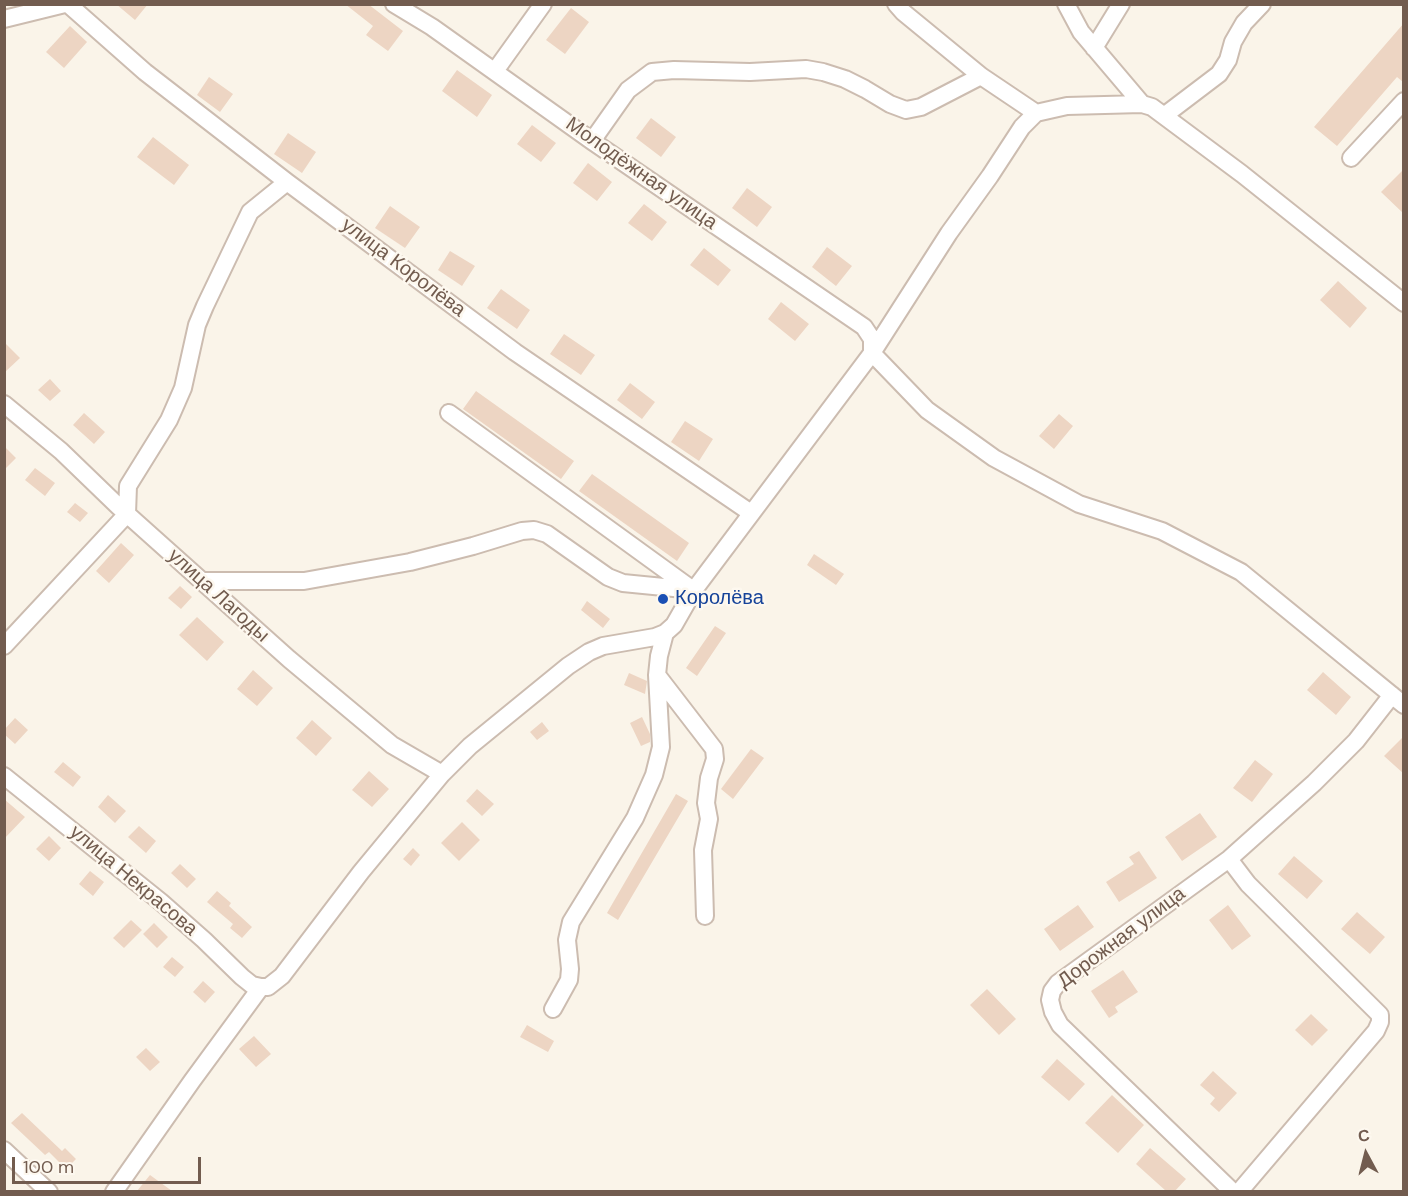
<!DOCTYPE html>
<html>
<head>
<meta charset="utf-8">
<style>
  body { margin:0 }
  #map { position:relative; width:1408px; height:1196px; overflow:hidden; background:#faf4e9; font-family:"DM Sans",sans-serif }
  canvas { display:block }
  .frame { position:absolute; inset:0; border:6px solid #725c4f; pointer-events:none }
  .north { position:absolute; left:1336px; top:1124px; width:60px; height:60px; -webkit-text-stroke:4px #fdf8ef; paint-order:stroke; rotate:353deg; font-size:16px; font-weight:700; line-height:24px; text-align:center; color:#725c4f }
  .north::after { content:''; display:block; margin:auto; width:21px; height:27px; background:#725c4f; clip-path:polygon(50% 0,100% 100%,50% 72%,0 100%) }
  .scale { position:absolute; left:12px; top:1157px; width:189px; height:27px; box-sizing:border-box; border:3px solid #725c4f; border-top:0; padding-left:8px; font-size:18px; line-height:21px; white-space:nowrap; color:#725c4f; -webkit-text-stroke:4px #fdf8ef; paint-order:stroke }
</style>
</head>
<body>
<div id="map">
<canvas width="1408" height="1196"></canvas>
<div class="frame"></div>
<div class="north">С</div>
<div class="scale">100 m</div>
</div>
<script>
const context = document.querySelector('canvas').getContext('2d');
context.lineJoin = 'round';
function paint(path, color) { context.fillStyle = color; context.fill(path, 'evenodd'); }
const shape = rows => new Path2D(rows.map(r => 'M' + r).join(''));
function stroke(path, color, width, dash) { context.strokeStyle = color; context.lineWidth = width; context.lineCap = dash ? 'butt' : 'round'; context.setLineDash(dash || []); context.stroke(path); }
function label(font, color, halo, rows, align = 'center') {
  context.font = font + ' "DM Sans",sans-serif'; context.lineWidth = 5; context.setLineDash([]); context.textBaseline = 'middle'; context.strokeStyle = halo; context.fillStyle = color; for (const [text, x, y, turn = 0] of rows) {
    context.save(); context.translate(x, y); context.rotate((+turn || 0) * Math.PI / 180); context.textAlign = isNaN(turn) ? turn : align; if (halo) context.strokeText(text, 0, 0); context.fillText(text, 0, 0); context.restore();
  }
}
paint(shape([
  [116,4,148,4,135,20],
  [345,4,368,4,403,31,388,51,366,35,373,26],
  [571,8,589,22,565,54,546,40],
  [1404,23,1403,82,1397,77,1337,146,1314,127],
  [70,26,87,42,64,68,46,52],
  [457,70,492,95,477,117,442,91],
  [209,77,233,94,220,112,197,95],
  [651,118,676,137,661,157,636,138],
  [532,125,556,143,541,162,517,144],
  [288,133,316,152,302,173,274,154],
  [153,137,189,165,174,185,137,157],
  [588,163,612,182,597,201,573,183],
  [1404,169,1404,214,1381,192],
  [747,188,772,207,757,227,732,208],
  [644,204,667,222,652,241,628,223],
  [390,206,420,227,405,248,375,228],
  [827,247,852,266,836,286,812,267],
  [704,248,731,270,718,286,690,265],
  [450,251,475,266,462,286,438,270],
  [1338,281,1367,308,1350,328,1320,300],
  [501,289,530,310,517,329,487,308],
  [781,302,809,324,795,341,768,319],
  [564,334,595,355,581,375,550,354],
  [4,342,20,358,4,373],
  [50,379,61,391,50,401,38,390],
  [630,383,655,402,642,419,617,400],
  [476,391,574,461,561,479,463,409],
  [84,413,105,432,94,444,73,425],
  [1059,414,1073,426,1054,449,1039,436],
  [685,421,713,439,699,461,671,442],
  [4,446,16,458,4,470],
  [35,468,55,483,45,496,25,480],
  [592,474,689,543,677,561,579,491],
  [75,503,88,513,80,522,67,512],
  [121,543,134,555,109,583,96,571],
  [814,554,844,574,836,585,807,565],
  [180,586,192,597,181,609,168,598],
  [587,601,610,619,603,628,581,610],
  [197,617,224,642,207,661,179,635],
  [715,626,726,633,697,676,686,668],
  [253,670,273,688,257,706,237,689],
  [1323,672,1351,697,1336,715,1307,690],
  [629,673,647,681,645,694,624,685],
  [642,717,650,734,650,742,641,746,630,723],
  [15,718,28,730,15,744,4,734,4,730],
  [312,720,332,738,316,756,296,738],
  [542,722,549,731,537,740,530,732],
  [1404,736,1404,774,1384,756],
  [751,749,764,758,733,799,721,789],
  [1255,760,1273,774,1252,802,1233,788],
  [63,762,81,777,73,787,54,772],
  [369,771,389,789,372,807,352,790],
  [477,789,494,804,482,816,466,801],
  [676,794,688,801,618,920,607,913],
  [108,795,126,811,115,823,98,807],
  [4,799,25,817,4,839],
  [1200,813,1217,837,1182,861,1165,837],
  [462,822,480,840,459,861,441,843],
  [139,826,156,841,146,853,128,837],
  [49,836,61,848,49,861,36,849],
  [413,848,420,855,411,866,403,859],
  [1139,851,1157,878,1119,902,1106,882,1134,864,1129,857],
  [1294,856,1323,881,1307,899,1278,874],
  [180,864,196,879,187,888,171,873],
  [90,871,104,882,93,896,79,884],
  [217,891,231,903,229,906,252,927,242,938,230,928,233,924,207,902],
  [1078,905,1094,927,1060,951,1044,929],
  [1228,905,1251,936,1232,950,1209,920],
  [1357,912,1385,937,1370,954,1341,929],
  [131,920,142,930,124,948,113,938],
  [154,923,168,937,157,948,143,934],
  [172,957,184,967,175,977,163,967],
  [1123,970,1138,992,1115,1007,1118,1012,1109,1018,1091,991],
  [203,981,215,992,205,1003,193,992],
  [987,989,1016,1019,999,1035,970,1005],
  [1311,1014,1328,1030,1312,1046,1295,1030],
  [527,1025,554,1041,548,1052,520,1037],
  [254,1036,271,1054,256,1067,239,1049],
  [146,1048,160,1062,150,1071,136,1057],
  [1057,1059,1085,1084,1069,1101,1041,1077],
  [1213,1071,1237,1093,1219,1112,1210,1104,1215,1098,1200,1085],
  [1112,1095,1144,1125,1118,1153,1085,1123],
  [22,1113,62,1151,65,1148,76,1159,66,1169,49,1152,45,1155,11,1123],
  [1150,1148,1186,1179,1175,1191,1166,1191,1136,1164],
  [150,1175,172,1191,137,1191]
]), '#edd5c3');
const minor = shape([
  [68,4,145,72,287,182,515,352,751,513],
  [394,4,432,27,592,141,864,327,872,339,872,353],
  [896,4,903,12,981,76,1036,113],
  [1066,4,1081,32,1142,104],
  [4,19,65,4],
  [1094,48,1121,4],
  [495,71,543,4],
  [1165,115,1219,74,1228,60,1233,42,1244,23,1262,4],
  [592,141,628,90,652,72,674,70,750,72,806,69,823,72,845,79,865,89,890,104,906,110,921,107,981,76],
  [1351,158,1404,101],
  [872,353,927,410,994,458,1079,504,1162,531,1241,572,1404,705],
  [4,404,61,451,118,506,289,659,392,745,442,774],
  [449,413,693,590],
  [202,581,304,581,410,562,473,546,522,531,534,530,547,534,608,577,623,583,694,590],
  [4,646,127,514,128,486,169,420,183,388,197,325,205,306,250,212,287,182],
  [657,675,714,749,715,759,709,778,706,803,709,819,703,850,705,916],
  [4,776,161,902,204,940,242,977,252,985,261,987],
  [1229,859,1248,884,1375,1010,1380,1015,1380,1022,1376,1031,1239,1192],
  [553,1009,569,980,570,969,567,940,571,922,635,818,654,775,661,747,657,675,659,656,665,633],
  [4,1150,49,1192],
  [114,1192,192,1081,261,987,268,987,282,976,361,872,442,774,470,746,568,666,589,652,603,646,655,637,665,633,674,625,694,590,872,353,949,233,990,176,1022,127,1036,113,1067,106,1142,104,1152,107,1242,174,1404,303],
  [1233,1192,1060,1025,1053,1012,1050,1000,1052,991,1058,983,1229,859,1314,783,1356,741,1392,695]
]);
stroke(minor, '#ccbcb0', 20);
stroke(minor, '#fff', 16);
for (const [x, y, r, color] of [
  [663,599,6,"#1a4fb4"]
]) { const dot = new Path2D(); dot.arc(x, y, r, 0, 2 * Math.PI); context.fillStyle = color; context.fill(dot); stroke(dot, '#fdf8ef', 2); }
label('20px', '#725c4f', '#fdf8ef', [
  ["Молодёжная улица",641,174,35],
  ["улица Королёва",403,268,37],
  ["улица Лагоды",218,596,42],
  ["улица Некрасова",133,881,40],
  ["Дорожная улица",1122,938,-37]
]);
label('20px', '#164399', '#fdf8ef', [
  ["Королёва",675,599]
], 'left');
</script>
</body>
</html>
